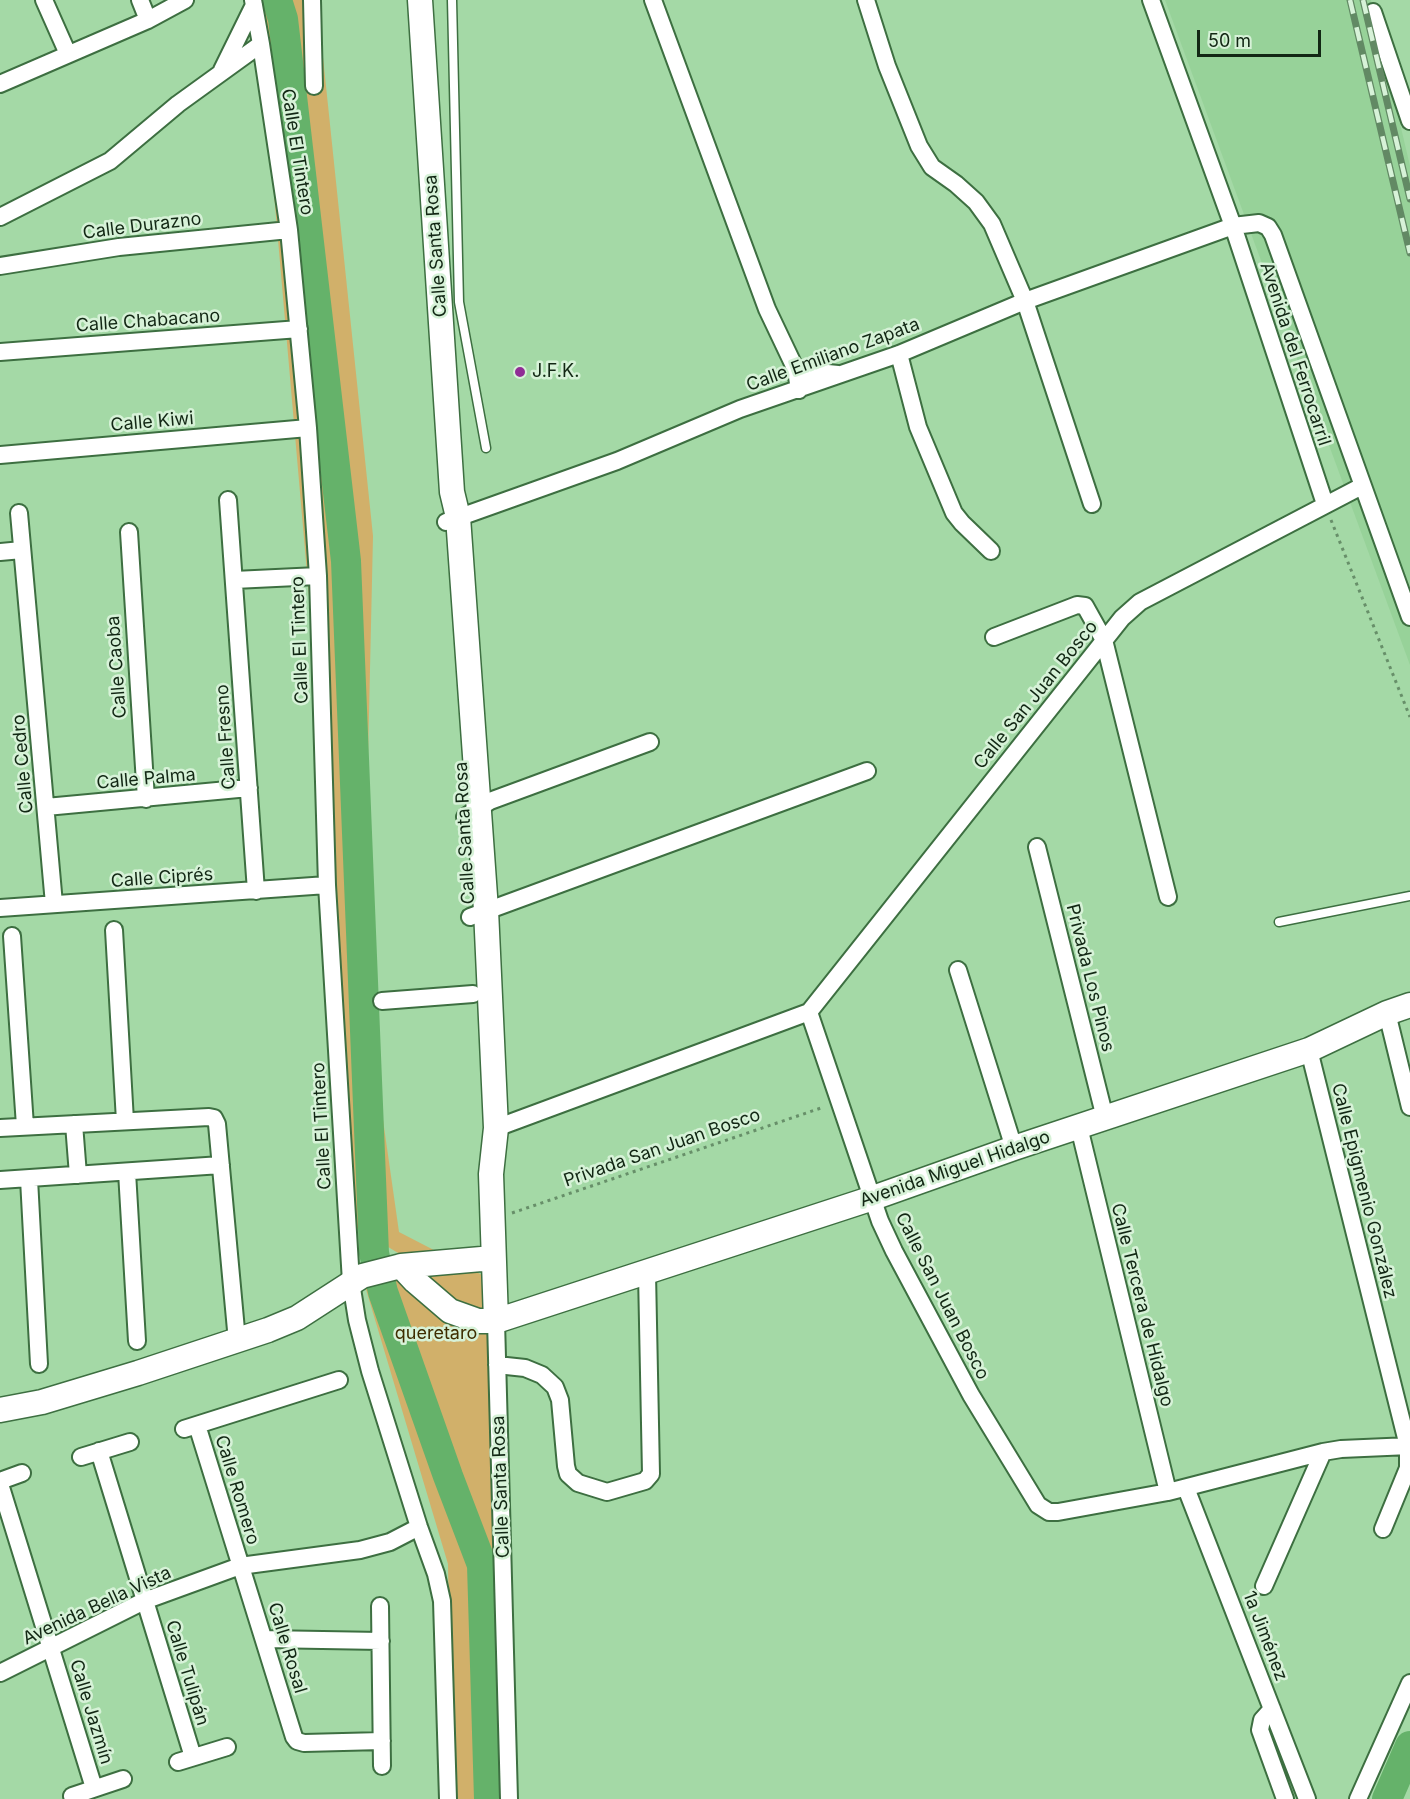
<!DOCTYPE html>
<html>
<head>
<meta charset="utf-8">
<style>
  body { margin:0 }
  #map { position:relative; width:1410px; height:1799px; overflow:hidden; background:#a4d9a6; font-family:Inter,sans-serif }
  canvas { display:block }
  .scale { position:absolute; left:1197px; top:30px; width:124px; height:27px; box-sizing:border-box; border:3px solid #122714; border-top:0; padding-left:8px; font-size:18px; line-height:21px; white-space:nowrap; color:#122714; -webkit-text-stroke:4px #d7f2d8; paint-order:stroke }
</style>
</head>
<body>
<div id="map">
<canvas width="1410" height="1799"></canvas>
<div class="scale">50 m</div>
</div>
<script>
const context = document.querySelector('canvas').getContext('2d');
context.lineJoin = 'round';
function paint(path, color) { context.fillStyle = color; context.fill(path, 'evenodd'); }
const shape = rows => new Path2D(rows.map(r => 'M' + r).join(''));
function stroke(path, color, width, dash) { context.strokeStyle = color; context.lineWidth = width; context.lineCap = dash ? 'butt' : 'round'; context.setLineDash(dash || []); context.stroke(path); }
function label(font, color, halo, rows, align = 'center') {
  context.font = font + ' Inter,sans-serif'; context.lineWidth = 5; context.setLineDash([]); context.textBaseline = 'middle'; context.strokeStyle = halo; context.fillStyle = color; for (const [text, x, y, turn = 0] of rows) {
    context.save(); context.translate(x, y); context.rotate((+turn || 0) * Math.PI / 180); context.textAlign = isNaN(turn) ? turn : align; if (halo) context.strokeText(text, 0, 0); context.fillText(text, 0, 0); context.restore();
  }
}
paint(shape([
  [1165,0,1371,0,1410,166,1410,665]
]), '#97d299');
paint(shape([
  [244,0,317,0,373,536,363,980,399,1232,486,1277,509,1799,452,1799,448,1564,362,1276,436,1276,347,1222,323,757,261,44]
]), '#d1b06a');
stroke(shape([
  [277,0,283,19,346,561,374,1253,383,1292,448,1476,482,1565,489,1799],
  [1387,1799,1410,1746]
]), '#65b26a', 30);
const lane = shape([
  [452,0,459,302,486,448],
  [1279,922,1410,896]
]);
const street = shape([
  [44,0,68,54],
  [140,0,148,20],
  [253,0,261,44,289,230,308,428,318,576,327,885,351,1282,357,1320,370,1371,419,1527,436,1574,442,1601,448,1799],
  [312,0,314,86],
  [653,0,767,309,796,370,799,390],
  [866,0,887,66,919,146,932,167,956,184,976,202,992,224,1025,301,1092,504],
  [1151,0,1233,226,1325,504],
  [1373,12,1410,121],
  [222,70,254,5],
  [0,84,148,20,185,0],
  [0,217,110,161,178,104,261,44],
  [0,266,119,247,289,230],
  [0,352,299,329],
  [899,354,918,427,954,513,962,523,991,551],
  [796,370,838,374],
  [0,455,308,428],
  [228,500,256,891],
  [19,513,54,904],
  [446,522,617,461,740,409,899,354,1025,301,1233,226,1259,223,1268,227,1273,235,1410,617],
  [129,532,146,799],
  [0,552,22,550],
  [234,580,318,576],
  [994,637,1077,605,1085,606,1104,640,1168,897],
  [46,807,249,788],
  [465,817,490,801,650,742],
  [1037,847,1105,1118],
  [0,908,327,885],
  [470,917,867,771],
  [114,930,125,1121],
  [12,936,25,1126],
  [958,970,1014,1148],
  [382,1001,473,994],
  [809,1012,880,1221,894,1251,971,1395,1038,1505,1049,1512,1058,1512,1168,1492,1323,1452,1341,1449,1410,1446],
  [1387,1013,1410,1107],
  [1309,1050,1408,1446,1408,1468,1383,1529],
  [74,1124,78,1175],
  [1079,1127,1168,1492],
  [0,1128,209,1117,214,1118,217,1124,237,1341],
  [496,1128,809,1012,1122,618,1140,602,1362,486],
  [127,1172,137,1341],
  [29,1179,39,1364],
  [0,1180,221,1165],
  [496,1321,509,1799],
  [497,1365,525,1368,542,1375,555,1387,560,1400,566,1466,568,1474,578,1483,607,1492,645,1481,651,1474,647,1273],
  [197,1425,294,1737,297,1741,304,1743,382,1741],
  [184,1429,339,1380],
  [99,1451,193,1757],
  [81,1457,130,1442],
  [0,1481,22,1473],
  [0,1484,94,1788],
  [1186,1488,1307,1799],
  [1264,1586,1323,1452],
  [380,1606,382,1766],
  [264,1639,381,1641],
  [0,1673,144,1601,240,1566,360,1550,390,1542,419,1527],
  [1272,1709,1262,1720,1260,1730,1285,1799],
  [178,1762,227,1747],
  [72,1796,123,1779],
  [1358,1799,1410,1683]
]);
const secondary = shape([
  [420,0,452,492,458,517,486,910,496,1128,491,1174,496,1321],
  [401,1266,415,1281,450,1311,478,1321,496,1321,873,1198,1014,1148,1309,1050,1387,1013,1410,1005],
  [0,1410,42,1402,138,1373,268,1330,297,1318,362,1276,401,1266,493,1258]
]);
stroke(lane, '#3d6f41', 11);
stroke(street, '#3d6f41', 20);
stroke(secondary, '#3d6f41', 27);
stroke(shape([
  [1331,520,1410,717],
  [512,1213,824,1107]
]), '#678f69', 3, [3, 4.5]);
stroke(lane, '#fff', 8);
stroke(street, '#fff', 16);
stroke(secondary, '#fff', 24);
const rail = shape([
  [1350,0,1410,253],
  [1363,0,1410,199]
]);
stroke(rail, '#628964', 7);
stroke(rail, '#d7f2d8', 4.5, [14]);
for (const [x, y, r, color] of [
  [520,372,6,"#902d95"]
]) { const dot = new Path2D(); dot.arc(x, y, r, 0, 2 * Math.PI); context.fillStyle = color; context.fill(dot); stroke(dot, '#d7f2d8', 2); }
label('18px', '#122714', '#d7f2d8', [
  ["Calle El Tintero",297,152,81],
  ["Calle Durazno",142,226,-7],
  ["Calle Santa Rosa",436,246,-94],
  ["Calle Chabacano",148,321,-4],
  ["Avenida del Ferrocarril",1295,354,72],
  ["Calle Emiliano Zapata",833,355,-20],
  ["Calle Kiwi",152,422,-5],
  ["Calle El Tintero",300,640,-92],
  ["Calle Caoba",117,667,-94],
  ["Calle San Juan Bosco",1036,695,-51],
  ["Calle Fresno",226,737,-94],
  ["Calle Cedro",23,764,-95],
  ["Calle Palma",146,779,-5],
  ["Calle Santa Rosa",465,833,-93],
  ["Calle Ciprés",162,878,-4],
  ["Privada Los Pinos",1090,978,76],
  ["Calle El Tintero",322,1126,-93],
  ["Privada San Juan Bosco",662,1148,-19],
  ["Avenida Miguel Hidalgo",955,1169,-19],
  ["Calle Epigmenio González",1364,1191,76],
  ["Calle San Juan Bosco",942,1296,63],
  ["Calle Tercera de Hidalgo",1142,1305,76],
  ["Calle Santa Rosa",501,1487,-92],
  ["Calle Romero",237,1490,73],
  ["Avenida Bella Vista",97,1606,-25],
  ["1a Jiménez",1265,1636,69],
  ["Calle Rosal",287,1648,73],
  ["Calle Tulipán",187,1673,73],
  ["Calle Jazmín",91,1712,73]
]);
label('18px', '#122714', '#d7f2d8', [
  ["J.F.K.",532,372]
], 'left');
label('18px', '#3e2d00', '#d7f2d8', [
  ["queretaro",436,1334]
]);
</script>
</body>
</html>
